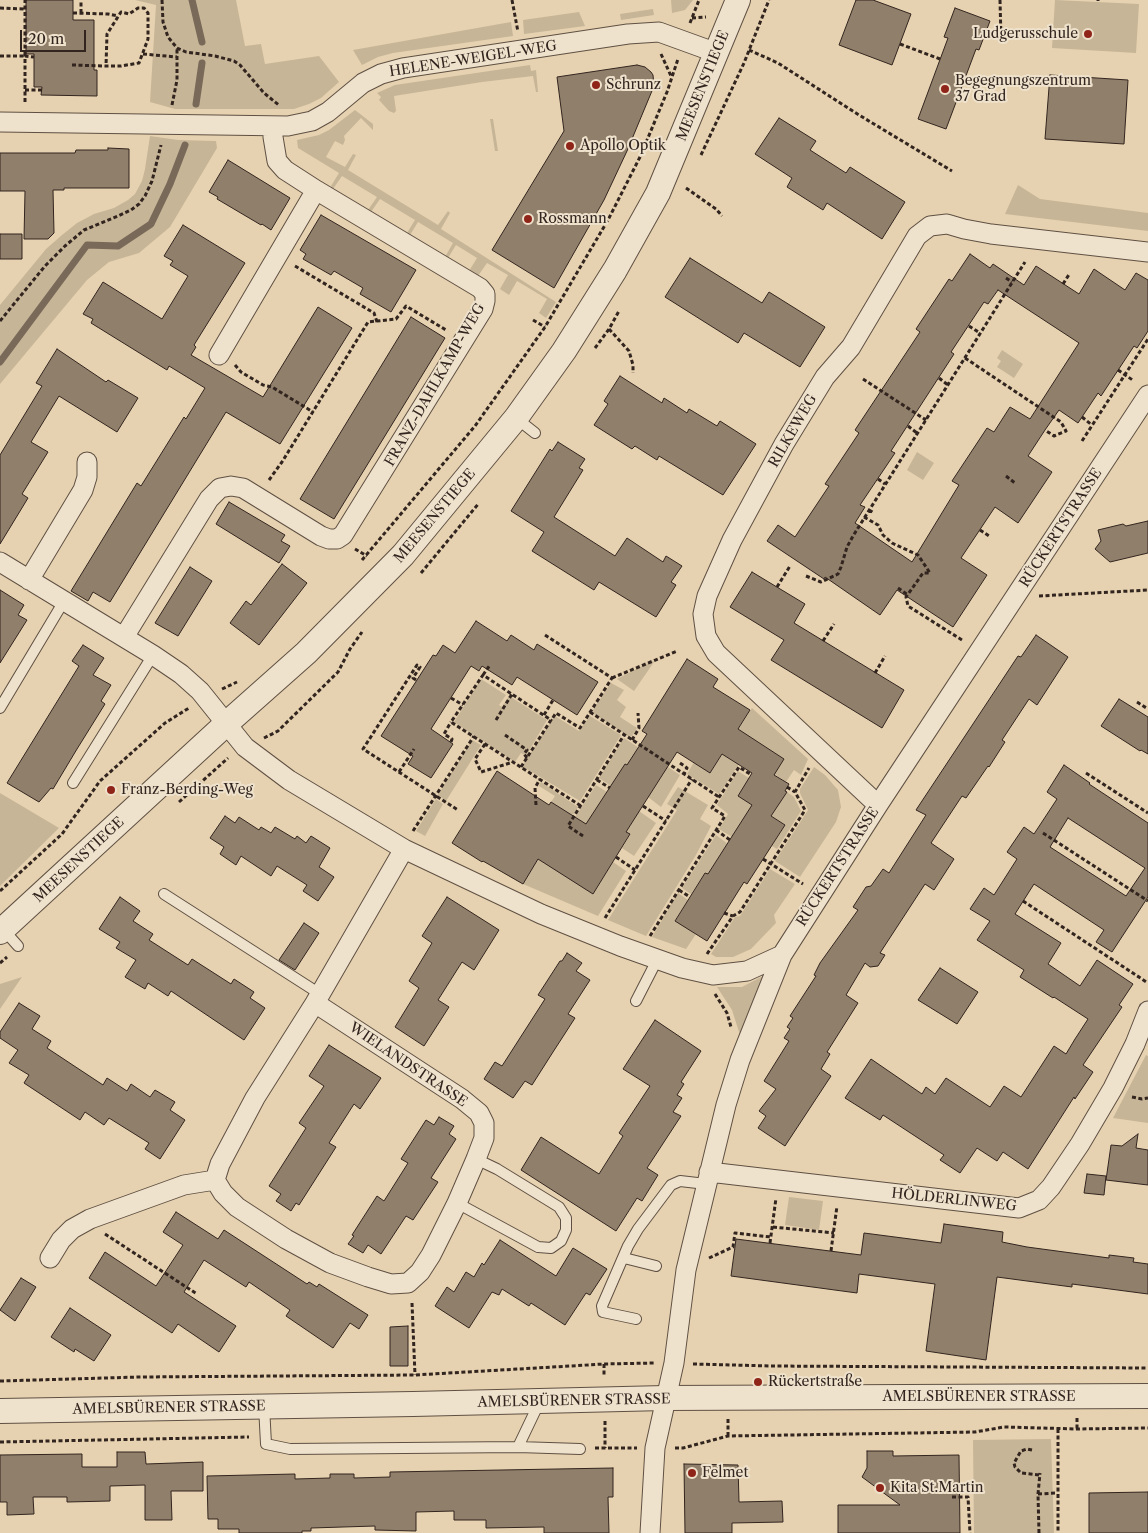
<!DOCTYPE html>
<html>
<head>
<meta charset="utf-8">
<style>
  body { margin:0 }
  #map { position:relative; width:1148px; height:1533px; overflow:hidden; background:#e6d2b0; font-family:"Libre Caslon Text",serif }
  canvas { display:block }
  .scale { position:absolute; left:20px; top:30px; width:66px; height:22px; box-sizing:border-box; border:2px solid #32251f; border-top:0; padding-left:6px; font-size:15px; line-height:18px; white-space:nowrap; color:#32251f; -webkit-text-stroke:4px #efe2cc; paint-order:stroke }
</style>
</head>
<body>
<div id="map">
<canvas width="1148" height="1533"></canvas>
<div class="scale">20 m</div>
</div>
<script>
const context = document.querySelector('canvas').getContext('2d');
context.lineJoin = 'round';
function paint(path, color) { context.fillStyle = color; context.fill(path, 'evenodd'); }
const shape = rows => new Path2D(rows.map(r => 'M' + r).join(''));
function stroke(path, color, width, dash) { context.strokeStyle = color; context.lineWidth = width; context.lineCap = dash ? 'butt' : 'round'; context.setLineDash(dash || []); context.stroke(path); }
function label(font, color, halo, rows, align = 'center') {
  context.font = font + ' "Libre Caslon Text",serif'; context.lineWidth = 4; context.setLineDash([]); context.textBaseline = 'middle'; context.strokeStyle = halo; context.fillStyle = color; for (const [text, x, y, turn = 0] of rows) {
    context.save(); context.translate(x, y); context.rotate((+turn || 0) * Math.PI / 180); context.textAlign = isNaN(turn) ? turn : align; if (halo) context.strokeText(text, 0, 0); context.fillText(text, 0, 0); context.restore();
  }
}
paint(shape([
  [135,0,236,0,245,46,261,44,265,64,319,56,339,82,321,98,309,104,294,109,175,109,150,102,156,5],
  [671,0,693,0,685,10,672,13],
  [1055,0,1139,4,1136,53,1052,48],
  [653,9,654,15,621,20,620,14],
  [579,12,585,26,524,34,523,20],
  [511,22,513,36,393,53,378,57,362,65,353,50],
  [530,65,531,71,536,70,538,92,536,92,533,76,482,82,394,96,396,111,394,113,389,111,379,100,381,97,377,93,395,85],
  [355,110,373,124,373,130,361,118,344,136,345,140,343,145,335,141,326,157,345,167,353,154,356,155,348,170,438,225,448,211,450,213,441,229,556,302,546,318,539,313,547,299,517,281,509,295,500,289,508,275,487,263,478,276,469,271,477,258,456,245,448,258,445,257,453,243,418,222,410,235,407,233,415,220,380,199,371,212,368,210,377,197,342,176,333,189,331,186,339,173,298,148,297,140,319,135,329,130],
  [490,119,493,119,498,151,495,151],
  [150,136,178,140,216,141,217,148,170,227,139,253,109,262,87,280,0,384,0,305,46,249,62,235,77,223,94,214,114,208,128,200,135,194,142,181,145,169],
  [1018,185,1040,199,1148,213,1148,231,1005,214],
  [1002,350,1023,364,1014,378,997,367,1001,361,997,358],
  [917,452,934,463,923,480,907,470],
  [652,661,654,662,634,691,617,679],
  [481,679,506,695,499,705,502,707,509,696,547,720,526,756,521,753,515,762,454,722],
  [611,683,624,690,617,700,626,707,620,717,637,728,632,736,629,737,594,714,593,710],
  [752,708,808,759,801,775,794,770,786,782,774,774,784,759,751,738,739,764,719,794,687,774,694,762,711,772],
  [555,716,579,731,590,716,621,735,580,801,522,766],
  [624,738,680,775,661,807,648,797,664,773,625,764,611,786,599,778],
  [472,740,481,745,446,801,438,795],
  [814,767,825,775,838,790,841,807,836,822,800,877,775,861,808,810,800,793,800,789],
  [738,771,749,778,755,807,732,837,719,829,728,814,717,805],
  [541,782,578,807,564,829,593,894,613,862,626,871,598,916,523,884,527,874,567,812,551,802,555,796,539,786],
  [596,785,607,792,585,834,570,825],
  [678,787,708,805,700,819,711,826,696,855,646,936,608,920,677,810,667,804],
  [787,792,794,797,801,811,777,849,772,846,785,825,771,816],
  [0,793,59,828,0,886],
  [436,799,443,804,425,836,416,831],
  [639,811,656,823,634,856,622,848,630,835,626,832],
  [716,835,728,844,708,874,705,873,691,894,682,888],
  [770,869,795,884,774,915,776,923,751,949,733,957,716,957,711,954,735,917,740,916],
  [678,893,688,900,675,920,696,934,686,949,652,937],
  [765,975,741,1038,732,1010,717,987,742,987],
  [22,977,0,1009,0,984],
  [1146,1055,1148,1056,1148,1123,1113,1118],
  [789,1197,823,1201,819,1230,785,1225],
  [1051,1439,1054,1533,974,1533,973,1440]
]), '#c7b597');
stroke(shape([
  [192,0,202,42],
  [196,104,202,63],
  [0,362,87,245,118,246,151,224,170,184,185,145]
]), '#796959', 7);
const building = shape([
  [26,0,73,0,73,20,94,20,94,70,97,70,97,96,41,95,42,87,34,87,34,54,26,54,26,0],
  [856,0,873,0,911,14,892,65,839,45,856,0],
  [955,8,990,21,979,50,976,49,946,129,918,119,948,38,944,37,955,8],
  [637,65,645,67,651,72,653,75,654,86,627,151,604,200,554,288,492,250,564,131,557,77,637,65],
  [1050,75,1128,80,1124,144,1045,139,1050,75],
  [779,118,816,141,810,150,846,173,850,167,905,202,882,239,827,203,823,210,787,187,792,178,755,154,779,118],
  [108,148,129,149,129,188,64,188,64,190,53,190,54,233,48,239,24,239,25,191,0,191,0,153,75,153,76,150,108,150,108,148],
  [228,160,290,198,271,230,262,224,261,225,217,199,218,197,209,192,228,160],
  [321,215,416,270,391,312,360,294,363,288,334,271,331,275,303,259,306,254,300,250,321,215],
  [183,225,245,263,194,345,196,347,191,355,263,397,318,307,352,328,280,444,226,412,110,602,93,592,88,601,71,591,137,483,141,486,184,417,186,419,205,388,169,366,167,370,91,323,93,319,83,314,103,282,162,319,188,276,170,265,173,261,164,256,183,225],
  [0,234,22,234,22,259,0,259,0,234],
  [970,254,990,268,993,264,1024,285,1036,266,1079,294,1094,269,1125,290,1136,273,1148,280,1148,331,1137,348,1134,346,1101,396,1098,393,1078,423,1059,410,1045,430,1028,456,1052,472,1018,523,995,507,961,558,987,575,953,627,897,590,880,615,825,577,824,579,767,541,778,525,795,537,829,486,825,484,859,433,855,430,920,332,916,329,949,279,952,281,970,254],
  [998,290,1079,343,1030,419,1010,407,994,432,987,428,952,481,959,485,912,562,855,523,865,507,860,505,895,453,891,451,954,354,951,352,984,302,988,304,998,290],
  [690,258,762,303,769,292,825,327,800,367,744,333,738,343,665,297,690,258],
  [411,317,445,338,334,519,300,499,411,317],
  [57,349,106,382,108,380,138,398,117,432,59,396,31,442,48,452,22,494,28,498,0,544,0,455,42,386,36,383,57,349],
  [620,376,662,403,664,398,687,413,689,409,717,426,720,421,756,444,723,495,659,456,657,460,635,446,632,449,594,425,608,404,604,401,620,376],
  [558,442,585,459,579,468,583,470,554,517,615,556,627,538,663,562,666,556,682,566,671,582,676,585,656,617,599,582,594,590,532,551,544,532,511,511,550,449,552,451,558,442],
  [229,502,285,535,281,541,290,546,279,563,216,524,229,502],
  [1148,521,1148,553,1110,562,1095,549,1101,541,1098,530,1123,524,1126,526,1148,521],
  [282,564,307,583,259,645,230,623,246,601,251,605,282,564],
  [190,567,212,581,178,636,155,623,190,567],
  [752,572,805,604,794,623,904,690,882,728,771,660,784,640,730,607,752,572],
  [0,590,24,605,18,615,27,620,0,663,0,590],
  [476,621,507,641,511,635,534,650,537,644,598,682,577,715,517,677,512,685,482,666,479,671,471,666,431,729,453,744,431,778,408,764,413,756,381,736,433,655,436,656,443,645,455,653,476,621],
  [1036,635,1068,657,1037,705,1029,699,1002,740,1005,742,989,767,988,766,966,798,962,796,931,843,954,859,934,890,925,884,880,953,885,955,878,966,870,967,865,963,846,995,858,1003,827,1052,830,1054,821,1069,831,1076,785,1146,758,1128,766,1116,759,1111,776,1089,764,1081,789,1041,784,1038,790,1029,787,1027,793,1018,790,1016,816,976,814,975,820,963,858,910,853,907,866,887,871,886,883,869,889,873,926,815,916,810,1018,656,1021,657,1036,635],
  [83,645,104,658,93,675,111,685,101,701,105,704,77,749,53,789,51,788,39,802,7,783,79,666,72,661,83,645],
  [687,659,718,679,713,687,750,710,738,729,784,759,774,775,789,784,785,791,787,792,771,816,785,825,747,884,744,882,707,941,675,921,705,873,708,874,752,805,738,796,752,773,722,754,710,773,677,752,626,832,630,834,593,894,538,859,523,884,483,861,482,862,452,843,497,771,549,805,551,802,586,824,625,764,627,765,647,734,642,731,687,659],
  [1119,699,1148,717,1148,754,1141,750,1140,751,1101,726,1119,699],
  [1064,765,1090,783,1089,784,1148,823,1148,897,1112,952,1096,942,1104,930,1034,884,1015,914,1061,943,1048,964,1080,986,1097,960,1133,984,1119,1005,1122,1007,1083,1065,1093,1072,1075,1099,1074,1097,1028,1169,1003,1152,997,1161,977,1148,960,1173,940,1160,944,1155,883,1115,880,1120,845,1098,871,1059,922,1094,926,1087,935,1094,946,1078,990,1107,1004,1086,1021,1097,1054,1046,1066,1054,1075,1039,1088,1019,1054,997,1053,998,1020,977,1024,970,977,940,990,921,970,909,984,888,994,895,1017,859,1007,852,1024,827,1034,834,1057,799,1047,792,1064,765],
  [1068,818,1145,868,1126,896,1050,847,1068,818],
  [225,816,235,823,239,817,259,830,261,827,271,833,275,827,295,839,297,836,306,843,311,836,330,848,319,867,334,877,318,901,303,891,307,885,277,866,271,876,241,856,236,865,220,854,224,847,210,838,225,816],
  [120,897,140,911,133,921,153,934,149,940,188,965,192,959,231,984,234,979,254,992,250,998,265,1008,244,1040,171,991,168,996,148,983,145,989,125,977,136,960,116,948,120,942,99,929,120,897],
  [447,897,499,930,474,970,462,962,438,1000,449,1007,424,1046,395,1027,419,988,409,981,432,943,422,936,447,897],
  [304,923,319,933,295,970,279,960,304,923],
  [567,953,582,963,576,971,590,980,568,1014,575,1018,553,1052,532,1085,525,1081,513,1098,484,1079,495,1062,502,1066,545,999,538,995,560,961,562,961,567,953],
  [940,968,978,992,957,1024,918,1000,940,968],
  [19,1003,40,1016,32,1029,51,1041,47,1048,103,1085,107,1078,127,1091,131,1084,150,1097,155,1090,175,1102,170,1110,185,1120,160,1159,145,1149,149,1143,109,1118,104,1125,85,1112,80,1120,24,1083,29,1075,9,1063,18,1050,0,1038,0,1032,19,1003],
  [655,1020,701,1051,681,1082,684,1084,677,1095,682,1098,673,1112,681,1116,647,1168,658,1175,642,1201,637,1198,616,1231,521,1170,541,1137,599,1174,623,1136,619,1133,650,1086,623,1069,655,1020],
  [329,1045,381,1078,360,1109,354,1104,329,1143,336,1147,299,1205,296,1203,291,1211,276,1201,281,1194,269,1186,306,1128,299,1123,324,1086,309,1076,329,1045],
  [439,1117,454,1126,449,1134,456,1139,431,1178,438,1182,413,1220,406,1216,381,1254,368,1245,363,1253,348,1244,354,1236,352,1235,377,1196,384,1201,408,1163,401,1159,426,1120,434,1125,439,1117],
  [1138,1134,1136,1148,1148,1150,1148,1185,1106,1180,1111,1145,1122,1146,1138,1134],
  [1087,1174,1106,1176,1104,1195,1084,1193,1087,1174],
  [176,1212,218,1239,224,1230,307,1284,309,1282,317,1287,319,1284,368,1315,359,1329,350,1323,333,1348,286,1316,290,1310,249,1282,246,1287,204,1260,184,1292,236,1326,219,1352,178,1324,172,1333,89,1278,105,1252,156,1286,183,1245,163,1232,176,1212],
  [944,1224,1003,1232,1002,1242,1027,1247,1109,1258,1109,1255,1134,1258,1133,1262,1148,1264,1148,1294,1072,1284,1072,1287,997,1277,986,1360,926,1351,935,1284,859,1274,857,1293,731,1276,736,1239,861,1255,864,1233,941,1243,944,1224],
  [500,1240,556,1276,573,1248,607,1269,590,1295,586,1293,565,1325,531,1303,529,1306,502,1289,499,1295,492,1292,469,1328,435,1306,447,1287,454,1292,466,1272,474,1277,482,1263,484,1265,500,1240],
  [21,1278,36,1287,15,1321,0,1310,21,1278],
  [70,1308,111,1335,94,1361,75,1349,74,1352,51,1337,70,1308],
  [408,1326,408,1366,390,1366,390,1327,408,1326],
  [867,1451,893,1451,893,1456,959,1455,960,1533,838,1533,838,1505,900,1505,862,1477,867,1468,867,1451],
  [117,1452,145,1452,146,1464,203,1462,203,1491,171,1491,172,1520,145,1520,145,1485,110,1486,110,1501,67,1502,67,1497,33,1497,34,1514,7,1515,7,1502,0,1502,0,1455,82,1454,82,1467,117,1467,117,1452],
  [684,1464,738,1465,739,1502,782,1501,783,1522,732,1523,732,1533,685,1533,684,1464],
  [613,1468,613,1497,608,1497,609,1533,544,1533,544,1527,486,1528,486,1520,454,1520,454,1511,416,1512,416,1531,375,1530,375,1526,311,1528,311,1531,302,1531,302,1533,239,1533,239,1529,218,1529,218,1519,208,1519,207,1476,295,1474,295,1479,330,1478,330,1474,354,1474,354,1478,390,1477,390,1472,613,1468],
  [1148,1492,1148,1533,1089,1533,1089,1493,1148,1492]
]);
paint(building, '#907f6a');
stroke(building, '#32251f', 1);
const service = shape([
  [516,418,535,433],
  [0,708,64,601],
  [73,783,153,655],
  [164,894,320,994],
  [3,929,18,946],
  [636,1001,657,960],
  [457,1203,538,1247,551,1248,561,1241,566,1230,566,1218,559,1207,497,1169,476,1159],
  [624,1258,656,1266],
  [636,1319,603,1312,602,1306,628,1246,638,1229,671,1185,680,1181,706,1184],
  [264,1406,266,1444,290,1449,518,1447,580,1449],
  [518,1447,540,1401]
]);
const minor = shape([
  [0,122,288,126,312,121,328,112,363,83,381,74,403,68,628,34,659,32,717,53],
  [219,355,316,190,285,170,277,161,273,137,273,126],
  [0,562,153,655,181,674,200,691,245,747,289,780,404,849,541,914,620,946,682,968,713,975,747,971,782,955],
  [29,580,83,490,87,477,87,462],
  [124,637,209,499,220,488,231,486,243,488,321,536,329,539,337,539,343,535,483,309,485,301,485,294,480,288,316,190],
  [878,805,716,653,706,636,703,614,707,596,732,540,784,444,825,377,851,347,917,236,930,226,947,224,964,229,991,234,1148,252],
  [709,1172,1019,1208,1039,1200,1051,1187,1080,1144,1113,1088,1135,1044,1148,1011],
  [215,1180,223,1193,237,1207,286,1239,330,1263,368,1277,391,1284,408,1283,420,1272,431,1255,457,1203,476,1159,484,1138,484,1123,479,1113,462,1099,315,1003],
  [50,1258,61,1240,72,1229,90,1219,184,1185,215,1180,220,1164,255,1098,315,1003,404,849],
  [650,1533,655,1448,674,1363,686,1270,726,1105,740,1060,782,955,878,805,1148,395]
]);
const tertiary = shape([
  [0,932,226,724,306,653,403,555,516,418,564,351,615,270,658,193,738,0],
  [0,1411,413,1404,665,1398,1148,1396]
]);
stroke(service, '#5f5043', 12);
stroke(minor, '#5f5043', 21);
stroke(tertiary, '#5f5043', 26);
stroke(shape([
  [162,0,163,22,168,37,177,48,186,52,215,56,234,61,240,65,264,93,280,106],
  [512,0,518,32],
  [1000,0,1001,38],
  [1098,1,1098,0],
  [0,8,25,9],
  [73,13,108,14,118,16],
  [81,13,81,0],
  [692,18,706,17],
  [690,23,699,0],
  [900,44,940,59],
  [749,50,778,63,859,115,952,171],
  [143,54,177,57],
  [661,54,671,76],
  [0,56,25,56,25,0],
  [72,65,106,66,121,66,139,63,148,39,148,13,144,8,138,8,129,14,121,12,107,34,106,66],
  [25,90,42,90],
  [25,102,25,56,34,57],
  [172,105,177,80,177,48],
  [701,155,744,63,769,0],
  [686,188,716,209,722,216],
  [295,266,374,313,377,322],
  [1006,278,1012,282],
  [1063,284,1070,273],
  [533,320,545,327],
  [0,321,45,266,65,246,84,230,118,216,131,210,139,204,145,196,152,181,161,145],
  [969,326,980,333],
  [609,329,629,351,633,365,633,373],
  [595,348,609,329,619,311],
  [965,358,1061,422,1066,431,1054,436,1045,430],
  [235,365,241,372,263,385,272,387,313,412],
  [1118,370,1134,381],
  [939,378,948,385],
  [863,379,926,420],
  [1082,417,1092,425],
  [908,426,917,433],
  [1082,441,1148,339],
  [1006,476,1015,483],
  [878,479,885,484],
  [269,480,282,462,368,322,396,319,406,306,446,330],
  [869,510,874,513],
  [864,517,878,525,883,535,892,543,918,555,930,573,923,573,906,597,908,606,962,640],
  [980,530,989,536],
  [355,549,367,556],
  [362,560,475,426,545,327,608,220,640,157,667,92,678,59],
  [421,573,479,503],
  [806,576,821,582,838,574,841,567,847,547,853,536,1025,262],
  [777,587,790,566],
  [898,588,908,595],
  [1039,596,1148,590],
  [545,635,612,678,580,728,556,713,552,719],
  [823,641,834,624],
  [875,673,885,656],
  [483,675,490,665],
  [612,678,677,651],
  [416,680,413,678,420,667,417,665,363,749,458,810],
  [222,689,237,682],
  [451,698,463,705],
  [1137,702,1148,709],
  [590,712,719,797],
  [544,715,553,700],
  [496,720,512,694],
  [505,735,527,750,524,754,527,758],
  [264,738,278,731,338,672,350,649,362,632],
  [632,740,639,728,638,713],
  [451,742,452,739,444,734,451,722],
  [485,744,475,759,481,772,513,762],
  [680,763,687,768,684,774],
  [521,767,551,720,483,675,451,722,581,806],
  [399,772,414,749],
  [1086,773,1148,813],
  [597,780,610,788],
  [787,787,795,792],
  [179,802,228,758],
  [536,805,535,788,540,779],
  [643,806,666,821],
  [716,830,730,840],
  [413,831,474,736],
  [1043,833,1148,901],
  [583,836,568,826,624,735],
  [616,857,635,870],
  [763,859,803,884],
  [679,890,690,897],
  [0,891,62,834,100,781,165,723,189,708],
  [1023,901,1148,983],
  [724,913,733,916],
  [605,918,692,779],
  [650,936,725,816,712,808,739,767,750,774],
  [707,954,733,916,740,912,805,810,795,792,809,768],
  [0,963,7,957],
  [715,994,727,1013,731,1027],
  [1132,1097,1142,1099,1148,1098],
  [773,1227,834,1233],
  [105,1234,197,1294],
  [770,1243,776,1198],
  [831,1251,837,1206],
  [709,1258,733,1247,735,1233,771,1237],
  [412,1303,415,1375],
  [604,1364,604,1377],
  [693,1364,770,1366,1148,1368],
  [0,1381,140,1377,415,1375,604,1364,654,1363],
  [1077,1418,1077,1429],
  [728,1419,728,1436],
  [605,1421,605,1448],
  [1058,1429,1058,1533],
  [0,1442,249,1437],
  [595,1448,637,1448],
  [675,1448,683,1448,728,1436,975,1432,1004,1427,1077,1429,1148,1428],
  [1032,1450,1027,1449,1021,1451,1014,1463,1015,1467,1021,1473,1040,1475],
  [1038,1494,1057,1493],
  [952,1497,968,1497,970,1533],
  [1039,1533,1038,1494,1040,1473]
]), '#32251f', 3, [4, 2.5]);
stroke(service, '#efe2cc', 10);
stroke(minor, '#efe2cc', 19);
stroke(tertiary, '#efe2cc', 24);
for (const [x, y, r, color] of [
  [1088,34,5,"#8f2418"],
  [596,85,5,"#8f2418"],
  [945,89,5,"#8f2418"],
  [570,146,5,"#8f2418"],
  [528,219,5,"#8f2418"],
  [111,790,5,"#8f2418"],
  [758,1382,5,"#8f2418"],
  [692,1473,5,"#8f2418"],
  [880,1488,5,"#8f2418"]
]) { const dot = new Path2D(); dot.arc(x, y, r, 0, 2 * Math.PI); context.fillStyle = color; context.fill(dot); stroke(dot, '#efe2cc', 2); }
label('14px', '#32251f', '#efe2cc', [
  ["Ludgerusschule",1078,34,"right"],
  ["Begegnungszentrum",955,81],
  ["37 Grad",955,97],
  ["Schrunz",606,85],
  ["Apollo Optik",580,146],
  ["Rossmann",538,219],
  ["Franz-Berding-Weg",121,790],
  ["Rückertstraße",768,1382],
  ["Felmet",702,1473],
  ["Kita St.Martin",890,1488]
], 'left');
label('14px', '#32251f', '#efe2cc', [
  ["HELENE-WEIGEL-WEG",473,59,-9],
  ["MEESENSTIEGE",703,86,-68],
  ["FRANZ-DAHLKAMP-WEG",435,385,-60],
  ["RILKEWEG",793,431,-60],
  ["MEESENSTIEGE",435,516,-50],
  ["RÜCKERTSTRASSE",1061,528,-57],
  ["MEESENSTIEGE",79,860,-43],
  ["RÜCKERTSTRASSE",838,867,-57],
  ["WIELANDSTRASSE",408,1065,34],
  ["HÖLDERLINWEG",954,1200,6],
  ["AMELSBÜRENER STRASSE",979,1397],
  ["AMELSBÜRENER STRASSE",574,1401,-1],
  ["AMELSBÜRENER STRASSE",169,1408,-1]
]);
</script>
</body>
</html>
